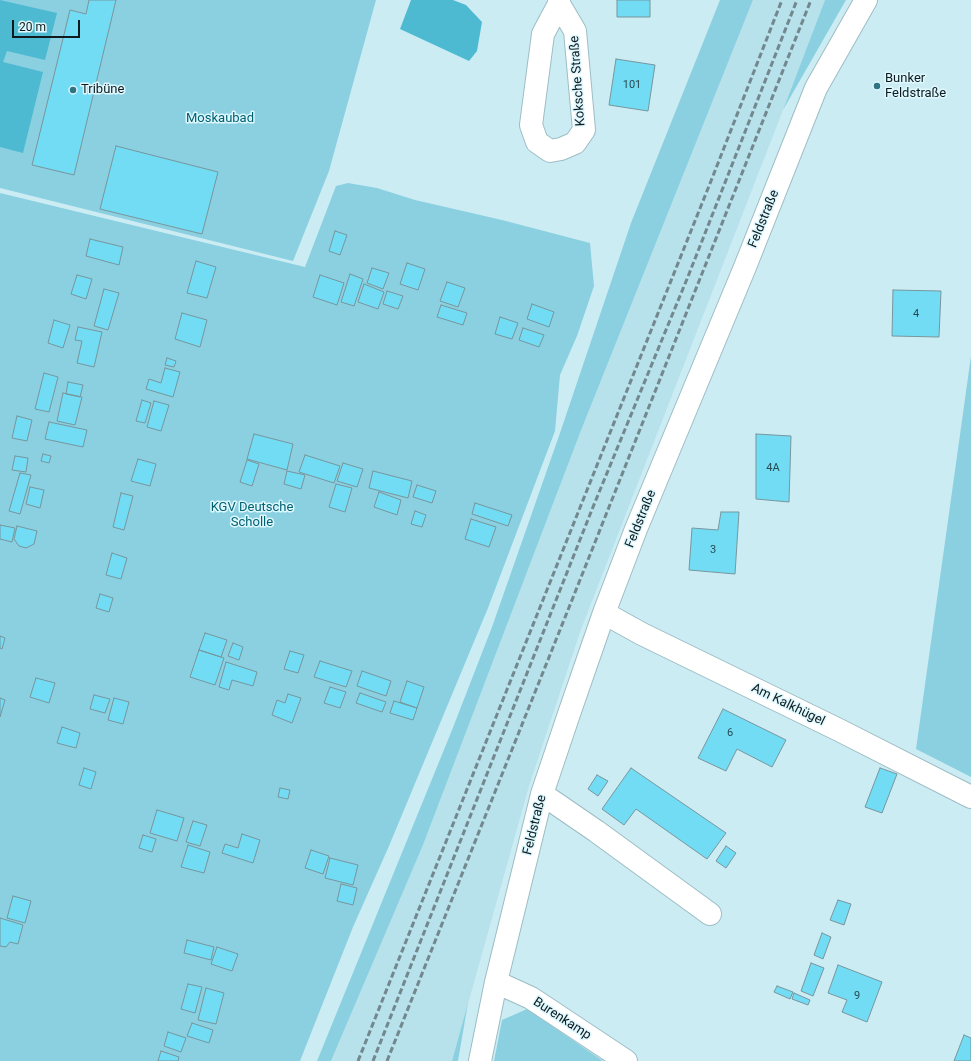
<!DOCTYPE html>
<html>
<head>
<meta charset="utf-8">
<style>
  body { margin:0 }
  #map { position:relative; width:971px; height:1061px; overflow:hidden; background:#ccecf4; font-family:Roboto,sans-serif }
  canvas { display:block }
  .scale { position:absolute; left:12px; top:20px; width:68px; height:18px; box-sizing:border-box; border:2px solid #0e1a1d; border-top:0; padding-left:5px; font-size:12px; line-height:14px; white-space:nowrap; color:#0e1a1d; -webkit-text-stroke:3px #def8ff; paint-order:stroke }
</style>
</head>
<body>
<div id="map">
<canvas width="971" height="1061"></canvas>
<div class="scale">20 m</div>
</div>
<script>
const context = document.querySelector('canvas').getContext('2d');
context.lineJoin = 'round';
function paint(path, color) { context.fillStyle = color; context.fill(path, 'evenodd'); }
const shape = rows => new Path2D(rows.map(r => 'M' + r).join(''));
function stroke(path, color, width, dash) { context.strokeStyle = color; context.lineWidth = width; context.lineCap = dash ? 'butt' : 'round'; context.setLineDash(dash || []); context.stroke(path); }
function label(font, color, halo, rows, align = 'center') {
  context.font = font + ' Roboto,sans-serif'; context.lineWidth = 3; context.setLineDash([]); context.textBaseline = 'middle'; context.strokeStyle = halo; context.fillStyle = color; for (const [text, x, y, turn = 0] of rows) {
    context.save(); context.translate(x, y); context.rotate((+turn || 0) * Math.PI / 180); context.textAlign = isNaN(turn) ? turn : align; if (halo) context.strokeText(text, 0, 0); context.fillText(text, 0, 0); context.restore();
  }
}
paint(shape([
  [753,0,825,0,783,110,580,632,529,786,452,1061,331,1061,423,845,580,433]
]), '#b7e1eb');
paint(shape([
  [0,0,376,0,329,171,293,261,0,188],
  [720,0,753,0,580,433,423,845,331,1061,317,1061,452,730,492,627,560,433,631,223],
  [825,0,846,0,783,110],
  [348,183,377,188,415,200,502,220,590,243,594,286,577,336,560,375,555,431,488,608,389,846,353,927,300,1061,0,1061,0,193,305,267,336,186],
  [971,356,971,777,916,749],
  [468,1003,458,1061,452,1061],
  [527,1009,603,1061,494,1061,502,1020]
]), '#8bd0e0');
paint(shape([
  [0,0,57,13,45,60,7,51,3,62,43,72,23,153,0,147],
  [411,0,453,0,466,5,482,22,477,51,469,61,400,29]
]), '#4dbad1');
const building = shape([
  [89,0,116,0,74,175,32,165,70,10,86,14,89,0],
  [617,0,650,0,650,17,617,17,617,0],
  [616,59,655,65,648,111,609,105,616,59],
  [116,146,218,172,202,234,100,209,116,146],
  [335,231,347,235,340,255,329,251,335,231],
  [90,239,123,247,119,265,86,256,90,239],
  [196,261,216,267,207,298,187,293,196,261],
  [407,263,425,269,418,290,400,284,407,263],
  [372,268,389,273,383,289,367,283,372,268],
  [350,274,363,279,354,306,341,302,350,274],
  [77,275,92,279,86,299,71,294,77,275],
  [320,275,344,283,337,305,313,297,320,275],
  [447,282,465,288,458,307,440,301,447,282],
  [364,284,384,292,378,309,358,302,364,284],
  [104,289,119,293,108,330,94,326,104,289],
  [893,290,941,291,939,337,892,336,893,290],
  [387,291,403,296,398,309,383,304,387,291],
  [532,304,554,312,549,327,527,319,532,304],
  [441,305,467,313,463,325,437,317,441,305],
  [182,313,207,320,200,347,175,339,182,313],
  [500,317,518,323,512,339,495,334,500,317],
  [54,320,70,325,63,348,48,343,54,320],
  [78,327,102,332,94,367,77,363,82,341,75,340,78,327],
  [523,328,544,335,539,347,519,340,523,328],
  [167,358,176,361,174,367,165,365,167,358],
  [165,368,180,372,173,397,146,389,149,379,161,383,165,368],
  [44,373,58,377,49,412,35,409,44,373],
  [68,382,83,385,80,397,66,394,68,382],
  [63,393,82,397,75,425,57,421,63,393],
  [142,400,151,403,145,423,136,421,142,400],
  [154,401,169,405,161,431,147,427,154,401],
  [17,416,32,420,27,441,12,438,17,416],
  [49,422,87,430,83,447,45,439,49,422],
  [254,434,293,444,287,470,247,459,254,434],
  [756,434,791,436,789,502,756,499,756,434],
  [43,454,51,456,49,463,41,461,43,454],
  [305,455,340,466,334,483,299,472,305,455],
  [15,456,28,458,26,472,12,470,15,456],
  [138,459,156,464,150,486,131,481,138,459],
  [247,460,259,464,252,486,240,482,247,460],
  [343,463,363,469,357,487,337,481,343,463],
  [287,471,305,475,301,489,284,484,287,471],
  [373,471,412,481,408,498,369,488,373,471],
  [20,473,31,475,20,514,9,511,20,473],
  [336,484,352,488,345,512,329,507,336,484],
  [417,485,436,491,432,503,413,497,417,485],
  [30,487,44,490,40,508,26,504,30,487],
  [379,492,401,500,397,515,374,507,379,492],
  [121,493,133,496,124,530,113,527,121,493],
  [475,503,512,515,508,526,472,514,475,503],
  [415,511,426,515,422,527,411,524,415,511],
  [721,512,739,512,735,574,689,570,692,528,718,530,721,512],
  [471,519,496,527,489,547,465,539,471,519],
  [0,525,15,528,12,542,0,539,0,525],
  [17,526,37,531,34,544,26,548,19,546,14,539,17,526],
  [112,553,127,558,121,579,106,575,112,553],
  [100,594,113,598,109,612,96,608,100,594],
  [205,633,227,640,221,657,199,650,205,633],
  [0,636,5,638,2,649,0,648,0,636],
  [233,643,243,647,239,660,228,656,233,643],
  [199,650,224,658,215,685,190,677,199,650],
  [290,651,304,655,298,673,284,669,290,651],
  [320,661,352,671,346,687,314,677,320,661],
  [226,662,257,672,253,686,232,680,229,690,219,687,226,662],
  [362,671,391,681,386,696,357,686,362,671],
  [36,678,55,683,49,703,30,697,36,678],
  [407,681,424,687,417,708,400,702,407,681],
  [330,687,346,692,340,708,324,703,330,687],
  [360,693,386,702,382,712,356,703,360,693],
  [288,694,301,698,292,723,272,715,277,700,285,703,288,694],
  [94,695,110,699,105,713,90,709,94,695],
  [0,698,5,700,0,717,0,698],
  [114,698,129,702,123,724,108,720,114,698],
  [394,701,417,708,413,720,390,713,394,701],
  [723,709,786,740,772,767,737,749,726,771,698,758,723,709],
  [62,727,80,733,76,748,57,743,62,727],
  [84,768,96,772,91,789,79,785,84,768],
  [631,768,726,833,707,859,636,809,624,825,602,809,631,768],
  [880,768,897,774,882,813,865,807,880,768],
  [597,775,608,781,598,796,588,789,597,775],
  [280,788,290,790,288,799,278,797,280,788],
  [157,810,184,818,177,841,150,833,157,810],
  [193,821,207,825,200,846,186,842,193,821],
  [242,834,260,840,253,863,222,853,225,844,238,848,242,834],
  [143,835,156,839,152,852,139,848,143,835],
  [188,845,210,852,204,873,181,867,188,845],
  [726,846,736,853,726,868,716,861,726,846],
  [311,850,329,856,323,874,305,868,311,850],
  [330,858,358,865,353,885,325,878,330,858],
  [341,884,357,888,353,905,337,901,341,884],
  [13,896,31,901,25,923,7,918,13,896],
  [838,900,851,904,844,925,830,920,838,900],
  [0,918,23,925,18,944,10,942,6,947,0,946,0,918],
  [822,933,831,937,823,959,814,955,822,933],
  [187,940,214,947,211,960,184,953,187,940],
  [217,947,238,954,232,971,211,964,217,947],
  [811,963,824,968,813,996,801,991,811,963],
  [838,965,882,982,867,1022,842,1012,847,1000,828,993,838,965],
  [188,984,202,987,195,1013,181,1009,188,984],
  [777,986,793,992,790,999,774,992,777,986],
  [206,988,224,993,216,1024,198,1020,206,988],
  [794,993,810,1000,808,1005,792,999,794,993],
  [192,1023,213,1030,209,1043,187,1036,192,1023],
  [168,1032,186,1038,181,1052,164,1046,168,1032],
  [964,1035,971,1038,971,1061,954,1061,964,1035],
  [161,1051,179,1057,178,1061,158,1061,161,1051]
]);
paint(building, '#72dcf4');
stroke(building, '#77969d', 1);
const minor = shape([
  [559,4,575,31,584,130,575,143,561,149,550,151,537,142,531,125,543,34,559,4,559,0],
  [604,613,642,634,839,730,971,797],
  [542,794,596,831,710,914],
  [496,982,531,998,626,1061],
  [480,1061,496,982,542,794,570,711,604,613,636,529,745,267,816,88,866,0]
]);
stroke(minor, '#9dbdc4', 24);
stroke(minor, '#fff', 22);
stroke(shape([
  [358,1061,711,181,782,0],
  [373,1061,593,507,687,279,797,0],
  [387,1061,574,595,811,0]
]), '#72888e', 3, [6, 3]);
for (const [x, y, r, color] of [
  [877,86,4,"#2f7483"],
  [73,90,4,"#2f7483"]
]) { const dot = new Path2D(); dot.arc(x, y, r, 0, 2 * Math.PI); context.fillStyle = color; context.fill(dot); stroke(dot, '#def8ff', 1.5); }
label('11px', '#274a53', null, [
  ["101",632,85],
  ["4",916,314],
  ["4A",773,468],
  ["3",713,550],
  ["6",730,733],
  ["9",857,996]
]);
label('13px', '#0e1a1d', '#def8ff', [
  ["Bunker",885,79],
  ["Feldstraße",885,94],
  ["Tribüne",81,90]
], 'left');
label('13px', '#0e1a1d', '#def8ff', [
  ["Koksche Straße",578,81,-94],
  ["Feldstraße",764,219,-68],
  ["Feldstraße",641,519,-68],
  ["Am Kalkhügel",788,705,26],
  ["Feldstraße",535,825,-76],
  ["Burenkamp",562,1019,33]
]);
label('13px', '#006171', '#def8ff', [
  ["Moskaubad",220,119],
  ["KGV Deutsche",252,508],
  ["Scholle",252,523]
]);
</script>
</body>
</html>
